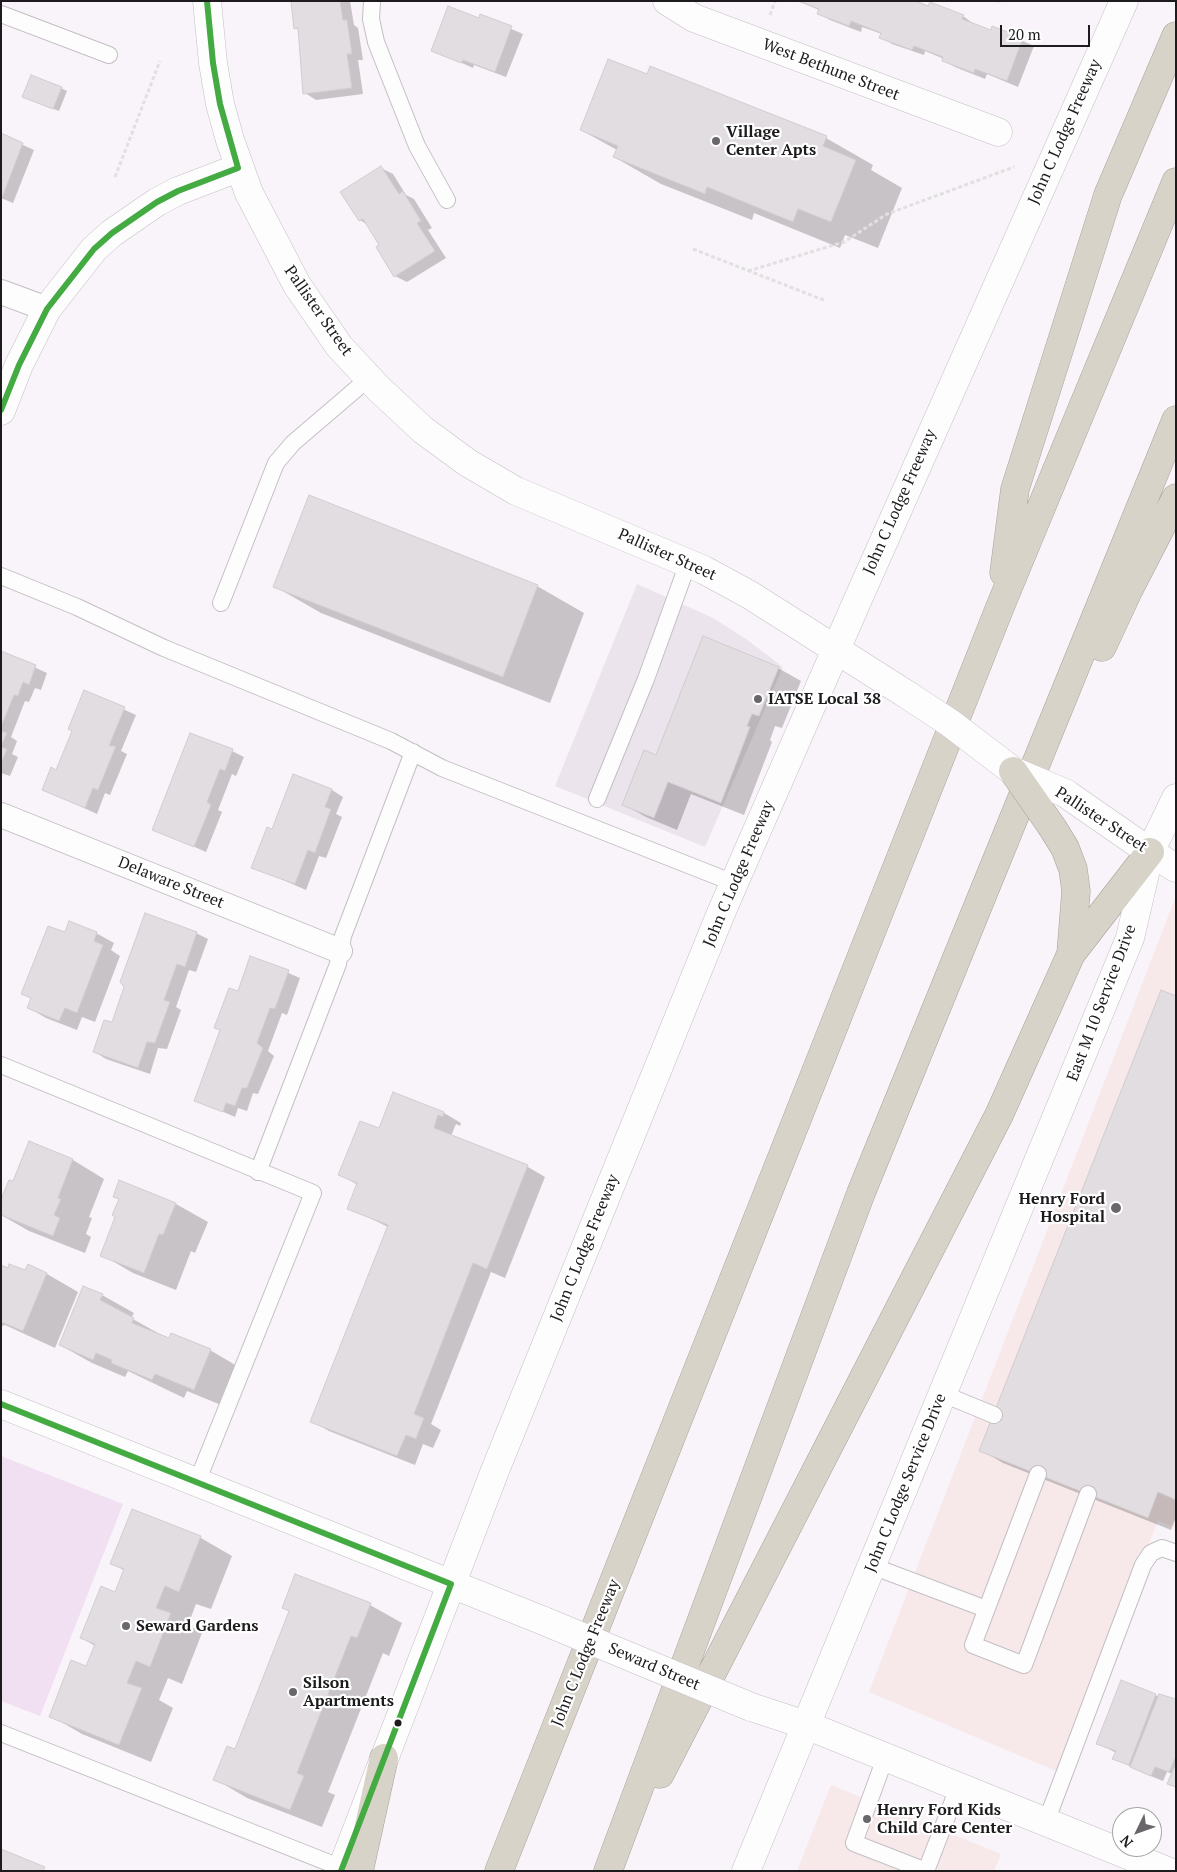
<!DOCTYPE html>
<html>
<head>
<meta charset="utf-8">
<style>
  body { margin:0 }
  #map { position:relative; width:1177px; height:1872px; overflow:hidden; background:#f9f4f9; font-family:"PT Serif",serif }
  canvas { display:block }
  .frame { position:absolute; inset:0; border:2px solid #1d1b1d; pointer-events:none }
  .north { position:absolute; left:1112px; top:1807px; width:50px; height:50px; box-sizing:border-box; background:#fff; border:1px solid #a5a4a5; border-radius:50%; rotate:228deg; font-size:14px; font-weight:700; line-height:20px; text-align:center; color:#1d1b1d }
  .north::after { content:''; display:block; margin:auto; width:18px; height:22px; background:#6a676a; clip-path:polygon(50% 0,100% 100%,50% 72%,0 100%) }
  .scale { position:absolute; left:1000px; top:25px; width:90px; height:22px; box-sizing:border-box; border:2px solid #1d1b1d; border-top:0; padding-left:6px; font-size:15px; line-height:18px; white-space:nowrap; color:#1d1b1d; -webkit-text-stroke:4px #fff; paint-order:stroke }
</style>
</head>
<body>
<div id="map">
<canvas width="1177" height="1872"></canvas>
<div class="frame"></div>
<div class="north">N</div>
<div class="scale">20 m</div>
</div>
<script>
const context = document.querySelector('canvas').getContext('2d');
context.lineJoin = 'round';
function paint(path, color) { context.fillStyle = color; context.fill(path, 'evenodd'); }
const shape = rows => new Path2D(rows.map(r => 'M' + r).join(''));
function stroke(path, color, width, dash) { context.strokeStyle = color; context.lineWidth = width; context.lineCap = dash ? 'butt' : 'round'; context.setLineDash(dash || []); context.stroke(path); }
function label(font, color, halo, rows, align = 'center') {
  context.font = font + ' "PT Serif",serif'; context.lineWidth = 4.5; context.setLineDash([]); context.textBaseline = 'middle'; context.strokeStyle = halo; context.fillStyle = color; for (const [text, x, y, turn = 0] of rows) {
    context.save(); context.translate(x, y); context.rotate((+turn || 0) * Math.PI / 180); context.textAlign = isNaN(turn) ? turn : align; if (halo) context.strokeText(text, 0, 0); context.fillText(text, 0, 0); context.restore();
  }
}
paint(shape([
  [637,584,713,618,746,639,783,667,705,847,555,786]
]), '#ece4ec');
paint(shape([
  [831,1785,1001,1854,994,1871,797,1871]
]), '#f7e8ea');
paint(shape([
  [1176,896,1176,1528,1158,1521,1056,1771,869,1692]
]), '#f7e8e9');
paint(shape([
  [1,1456,123,1504,40,1716,1,1701]
]), '#f1e0f2');
paint(shape([
  [292,1,350,1,354,25,358,28,363,60,358,60,363,94,316,100,305,93,299,30,296,28],
  [798,1,913,1,963,16,974,24,992,31,993,28,1034,46,1018,87,987,74,985,79,955,67,943,60,944,59,925,51,924,55,892,44,881,37,882,34,862,27,861,32,830,20,818,13,819,10],
  [481,16,523,34,506,77,474,65,473,68,433,50,480,20],
  [61,88,67,91,59,111,23,97],
  [581,130,826,138,873,165,871,170,902,188,878,248,845,235,840,248,754,213,752,220,661,184,614,157,617,150],
  [1,135,34,150,13,203,1,198],
  [381,168,393,174,406,195,414,199,432,228,428,230,446,258,407,282,395,276,381,245,368,225,360,220],
  [274,586,537,586,584,613,550,703,321,613],
  [1,652,47,673,41,690,35,688,29,702,25,701,11,737,17,741,12,754,18,757,10,776,1,773],
  [778,668,801,681,782,728,775,726,770,740,772,742,744,815,691,794,677,830,646,817,623,804,657,757],
  [85,692,136,715,121,751,127,754,110,795,105,793,97,814,43,789,56,771,73,731],
  [232,751,244,757,236,776,232,774,218,810,222,812,206,852,154,829],
  [332,790,343,797,336,814,342,817,326,858,319,856,306,890,253,867,273,831],
  [96,933,114,943,111,950,120,956,95,1022,82,1017,77,1030,46,1018,29,1008,32,999,23,994,65,934],
  [196,933,208,939,196,972,189,970,176,1007,181,1010,167,1049,158,1048,150,1074,106,1059,95,1052,113,1024],
  [251,957,300,978,287,1015,282,1013,268,1051,274,1056,258,1094,253,1093,247,1111,238,1108,235,1117,196,1100],
  [1176,997,1176,1517,1171,1530,1003,1463,981,1450],
  [444,1113,461,1123,460,1126,456,1124,451,1136,528,1167,545,1177,505,1278,491,1272,431,1424,441,1430,433,1448,423,1444,415,1465,329,1431,312,1421,388,1227,349,1208,358,1185,340,1175,379,1130],
  [29,1143,73,1160,104,1179,89,1217,92,1218,86,1234,91,1237,85,1253,29,1231,1,1215],
  [120,1182,176,1204,208,1222,195,1253,191,1251,176,1290,133,1273,102,1255,117,1216,120,1200,114,1196],
  [1,1266,47,1274,78,1292,55,1348,5,1325,1,1326],
  [102,1295,134,1313,131,1318,165,1337,210,1350,242,1369,226,1407,187,1391,184,1398,128,1371,125,1377,92,1363,60,1345],
  [132,1510,201,1538,232,1556,211,1609,196,1604,188,1625,202,1633,182,1684,168,1678,159,1700,173,1708,151,1762,82,1734,51,1716,87,1667,95,1646,82,1638,116,1593,125,1571,111,1563],
  [370,1605,402,1623,389,1656,383,1653,328,1792,335,1795,322,1827,247,1798,215,1779],
  [1155,1695,1176,1702,1176,1787,1169,1783,1173,1774,1167,1772,1163,1781,1143,1773,1114,1758,1116,1753,1098,1743]
]), '#0003');
const building = shape([
  [291,1,340,1,343,20,347,20,352,54,347,54,352,88,303,94,298,28,294,29,291,1],
  [798,1,916,1,928,6,930,2,964,15,962,19,991,30,992,26,1023,38,1007,81,975,69,974,73,942,61,943,57,914,46,912,50,879,38,881,33,851,21,849,26,817,14,819,9,798,1],
  [448,6,479,18,480,14,512,26,495,72,463,60,461,63,431,51,448,6],
  [608,59,647,74,650,66,827,136,823,146,856,160,831,222,798,209,793,222,707,187,705,194,613,157,618,146,580,130,608,59],
  [31,75,62,87,53,109,22,97,31,75],
  [1,133,23,143,2,198,1,198,1,133],
  [381,166,399,194,403,191,421,221,417,223,435,251,394,277,376,247,379,245,363,219,359,221,340,192,381,166],
  [309,495,538,585,503,677,273,587,309,495],
  [703,636,779,667,759,716,752,714,747,726,750,727,721,803,668,782,654,818,622,805,644,750,656,755,703,636],
  [1,651,36,665,29,685,23,682,18,696,14,695,1,727,1,651],
  [84,690,125,707,109,746,116,746,98,790,93,788,85,808,42,790,51,767,56,770,72,731,68,729,84,690],
  [1,731,7,733,1,746,1,731],
  [190,733,233,749,225,771,220,769,207,802,211,805,194,847,152,830,190,733],
  [1,747,7,749,1,764,1,747],
  [293,774,332,789,325,807,331,809,315,853,308,850,295,884,251,868,267,827,272,829,293,774],
  [145,913,197,932,185,967,177,964,164,1000,170,1002,155,1043,147,1042,138,1068,93,1052,104,1020,112,1022,124,987,120,982,145,913],
  [69,921,97,932,94,941,103,945,77,1013,65,1008,59,1021,27,1008,31,998,21,994,48,926,65,932,69,921],
  [250,956,289,970,275,1009,270,1008,257,1043,263,1048,247,1088,242,1088,235,1106,226,1103,223,1112,194,1101,220,1030,214,1028,229,988,238,991,250,956],
  [1161,990,1176,996,1176,1500,1158,1492,1148,1518,979,1451,1161,990],
  [393,1092,444,1112,443,1117,438,1115,434,1128,528,1165,487,1269,473,1263,414,1414,424,1418,416,1439,406,1435,397,1456,310,1422,388,1225,347,1209,357,1183,338,1175,360,1121,379,1128,393,1092],
  [29,1141,73,1159,58,1198,61,1199,54,1215,60,1218,53,1236,1,1215,1,1199,9,1180,13,1181,29,1141],
  [119,1180,176,1203,163,1235,159,1234,144,1273,100,1256,115,1217,112,1215,119,1199,113,1197,119,1180],
  [9,1264,25,1270,28,1264,47,1273,23,1331,1,1322,1,1265,8,1268,9,1264],
  [83,1286,103,1294,100,1300,134,1318,132,1323,169,1338,171,1333,211,1349,194,1390,155,1374,152,1380,111,1363,112,1360,96,1353,93,1360,59,1345,83,1286],
  [132,1509,201,1536,179,1592,165,1586,156,1608,171,1613,150,1667,136,1661,127,1683,142,1688,119,1745,49,1717,71,1660,86,1666,95,1644,80,1638,101,1586,115,1592,124,1569,110,1564,132,1509],
  [295,1574,371,1603,357,1638,351,1636,297,1773,304,1776,290,1810,213,1780,227,1746,235,1749,289,1611,282,1608,295,1574],
  [1121,1680,1156,1694,1129,1765,1112,1759,1116,1751,1096,1744,1121,1680],
  [1159,1694,1176,1699,1176,1756,1169,1772,1155,1767,1151,1776,1130,1767,1159,1694],
  [1176,1763,1176,1787,1167,1784,1176,1763],
  [1,1849,45,1867,43,1871,1,1871,1,1849]
]);
paint(building, '#e1dde1');
stroke(building, '#d0ccd0', 1);
const service = shape([
  [372,1,371,19,376,42,385,65,417,146,447,200],
  [1,14,109,55],
  [1,576,77,607,164,648,391,741,442,768,734,883],
  [221,603,276,463,293,443,369,378],
  [597,799,646,679,688,563],
  [1,1065,313,1193,197,1482],
  [258,1172,338,964,343,936,413,752],
  [943,1394,994,1415],
  [1038,1474,973,1645,1024,1665,1088,1494],
  [872,1566,986,1609],
  [1,1733,342,1868],
  [885,1758,854,1843,926,1871,958,1788],
  [1046,1822,1143,1565,1151,1553,1162,1548,1176,1553]
]);
const pedestrian = shape([
  [1,292,47,309],
  [1,815,340,951]
]);
const minor = shape([
  [667,1,694,18,998,132],
  [1150,852,1176,868],
  [1,1404,544,1621],
  [751,1707,806,1725,1167,1871]
]);
const tertiary = shape([
  [207,1,213,63,220,104,230,140,249,193,297,285,339,346,378,388,423,430,468,463,516,491,704,570,750,595,906,694],
  [1,411,19,365,47,309,94,249,112,233,157,202,178,191,238,168],
  [1065,793,1150,852]
]);
const secondary = shape([
  [341,1871,496,1468,721,913,855,606,1124,1],
  [746,1871,1130,938,1150,852,1176,798]
]);
const motorway = shape([
  [1004,573,1015,489,1108,195,1176,36],
  [1102,647,1129,589,1176,498],
  [1052,827,1065,848,1073,869,1076,891,1071,954],
  [660,1774,999,1115,1071,954,1150,852],
  [359,1871,384,1758],
  [499,1871,1000,607,1176,182],
  [608,1871,861,1193,1176,420]
]);
stroke(service, '#c3bfc3', 18);
stroke(pedestrian, '#c3bfc3', 26);
stroke(minor, '#c3bfc3', 29);
stroke(tertiary, '#c3bfc3', 29);
stroke(secondary, '#c3bfc3', 29);
stroke(motorway, '#a8a298', 29);
stroke(shape([
  [997,1,1001,1],
  [770,15,775,1],
  [115,177,160,61],
  [693,249,826,301],
  [748,271,844,242,887,214,1014,167]
]), '#e0e0e0', 3, [4, 2.5]);
stroke(service, '#fefdfe', 16);
stroke(pedestrian, '#fefdfe', 24);
stroke(minor, '#fefdfe', 28);
stroke(tertiary, '#fefdfe', 28);
stroke(secondary, '#fefdfe', 28);
stroke(motorway, '#d7d3c9', 28);
const minorBridge = shape([
  [544,1621,751,1707]
]);
const tertiaryBridge = shape([
  [906,694,950,723,1013,771,1065,793]
]);
const motorwayBridge = shape([
  [1013,771,1052,827]
]);
stroke(minorBridge, '#c3bfc3', 29, []);
stroke(tertiaryBridge, '#c3bfc3', 29, []);
stroke(motorwayBridge, '#a8a298', 29, []);
stroke(minorBridge, '#fefdfe', 28);
stroke(tertiaryBridge, '#fefdfe', 28);
stroke(motorwayBridge, '#d7d3c9', 28);
stroke(shape([
  [1,410,19,365,47,309,94,249,112,233,157,202,178,191,238,168,220,104,213,63,207,1],
  [1,1404,451,1584,341,1871]
]), '#44aa42', 6);
for (const [x, y, r, color] of [
  [716,141,5,"#6a676a"],
  [758,699,5,"#6a676a"],
  [1116,1208,6,"#6a676a"],
  [126,1626,5,"#6a676a"],
  [293,1692,5,"#6a676a"],
  [398,1723,4.5,"#1d1b1d"],
  [867,1819,5,"#6a676a"]
]) { const dot = new Path2D(); dot.arc(x, y, r, 0, 2 * Math.PI); context.fillStyle = color; context.fill(dot); stroke(dot, '#fff', 2); }
label('16px', '#1d1b1d', '#fff', [
  ["West Bethune Street",831,70,21],
  ["John C Lodge Freeway",1065,132,-66],
  ["Pallister Street",318,311,55],
  ["John C Lodge Freeway",900,502,-66],
  ["Pallister Street",667,555,24],
  ["Pallister Street",1101,820,33],
  ["John C Lodge Freeway",739,874,-67],
  ["Delaware Street",171,883,22],
  ["East M 10 Service Drive",1102,1003,-69],
  ["John C Lodge Freeway",585,1248,-68],
  ["John C Lodge Service Drive",906,1483,-68],
  ["John C Lodge Freeway",586,1653,-68],
  ["Seward Street",654,1667,23]
]);
label('bold 16px', '#1d1b1d', '#fff', [
  ["Village",726,132],
  ["Center Apts",726,150],
  ["IATSE Local 38",768,699],
  ["Henry Ford",1105,1199,"right"],
  ["Hospital",1105,1217,"right"],
  ["Seward Gardens",136,1626],
  ["Silson",303,1683],
  ["Apartments",303,1701],
  ["Henry Ford Kids",877,1810],
  ["Child Care Center",877,1828]
], 'left');
</script>
</body>
</html>
